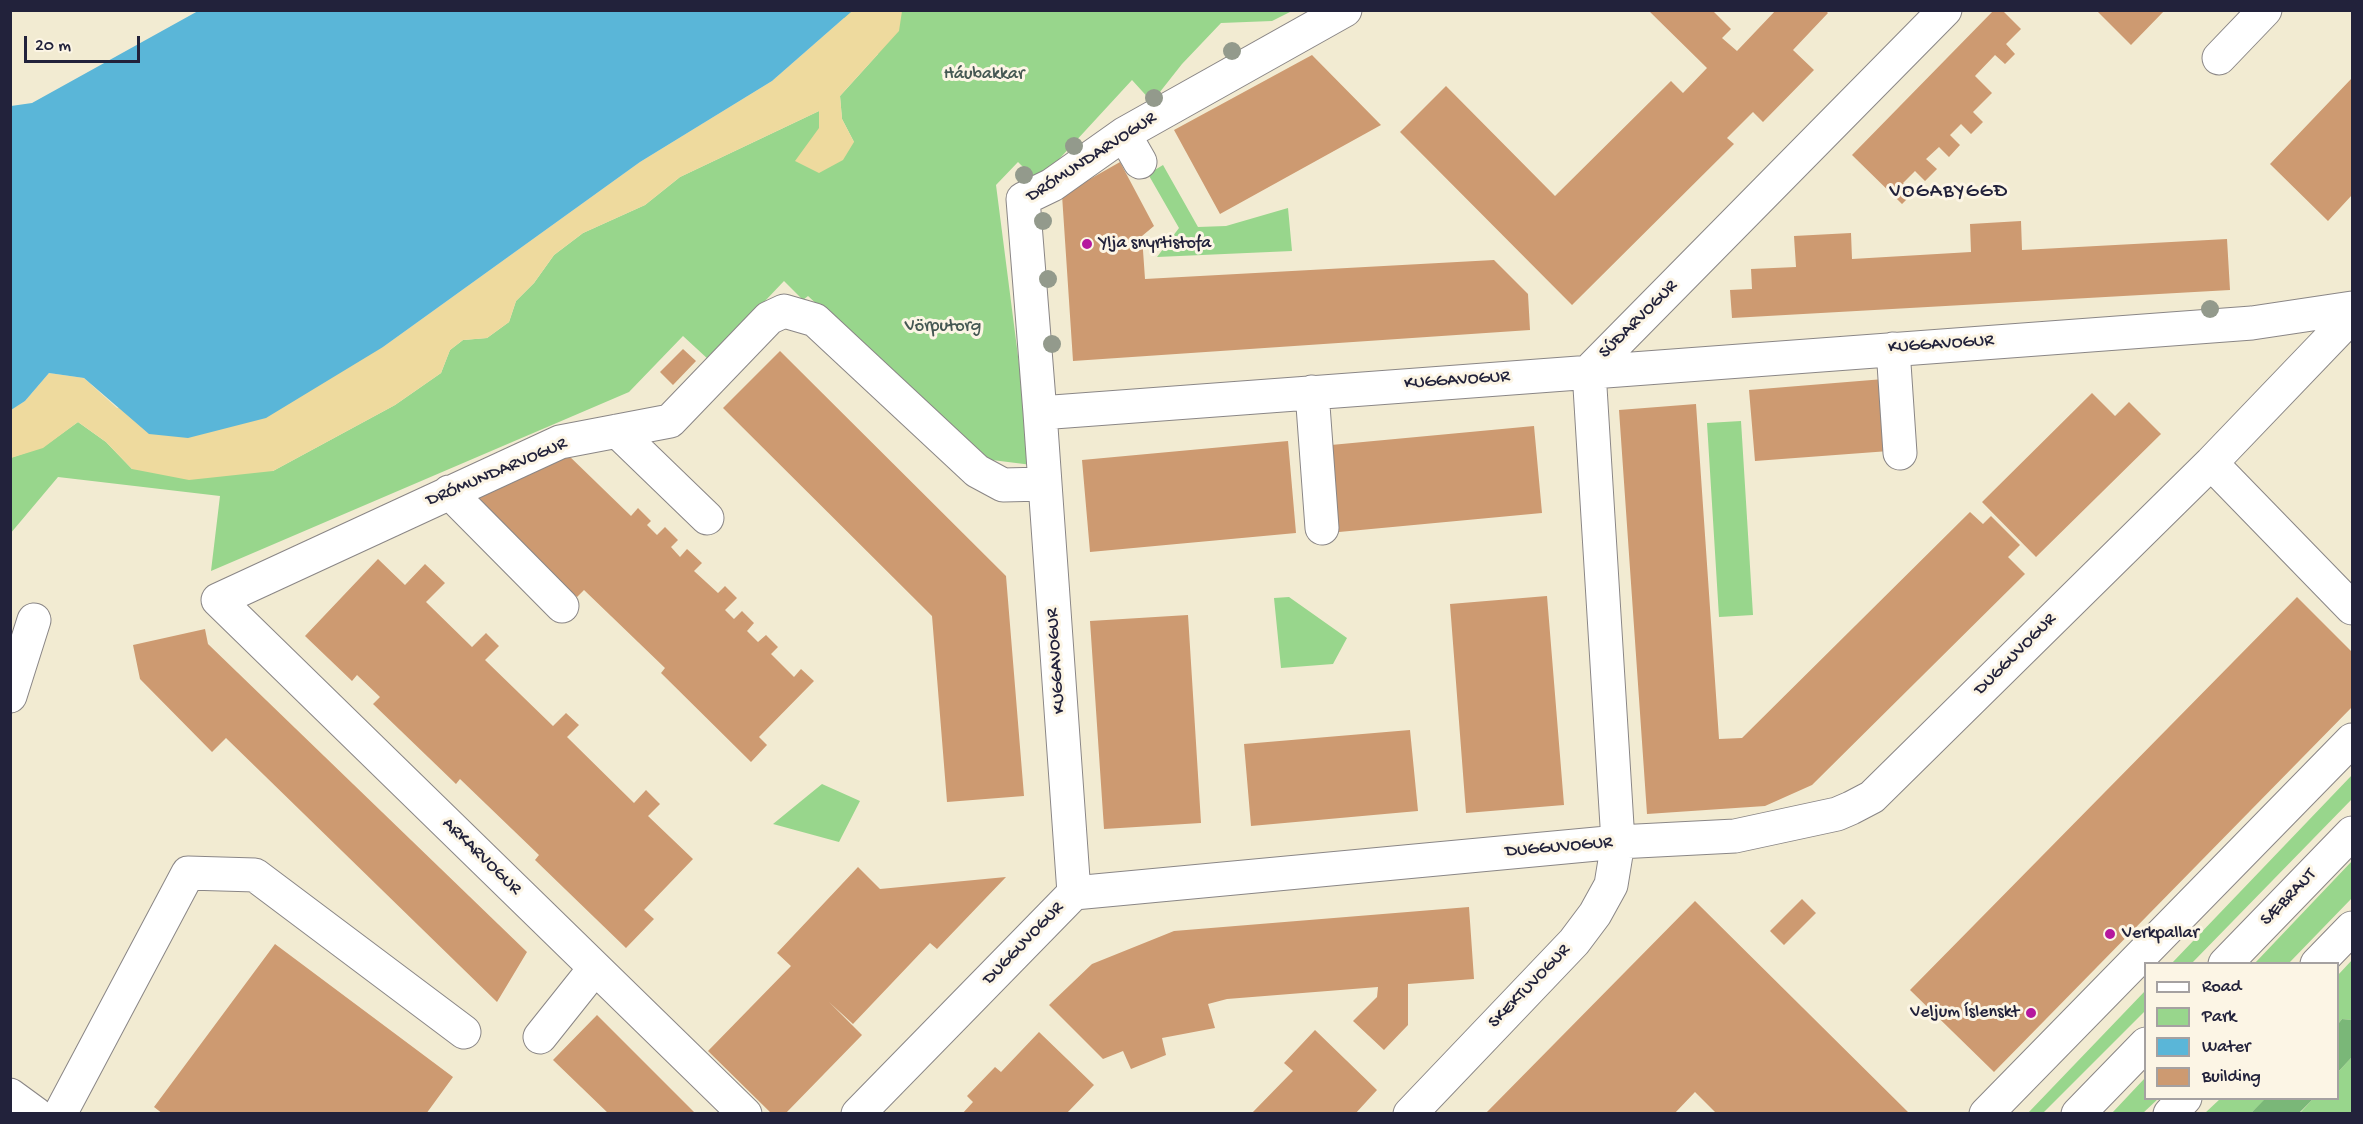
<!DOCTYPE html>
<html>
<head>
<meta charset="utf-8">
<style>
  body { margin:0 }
  #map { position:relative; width:2363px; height:1124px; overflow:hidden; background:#f2ebd2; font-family:"Gochi Hand",sans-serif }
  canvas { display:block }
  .frame { position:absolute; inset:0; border:12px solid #22223b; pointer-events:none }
  .legend { position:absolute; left:2144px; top:962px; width:195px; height:138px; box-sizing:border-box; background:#fcf5e5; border:2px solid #a5a1a1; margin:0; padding:8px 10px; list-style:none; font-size:18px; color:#22223b }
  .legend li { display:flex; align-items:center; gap:12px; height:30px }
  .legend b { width:30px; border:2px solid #a5a1a1 }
  .scale { position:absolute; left:24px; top:36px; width:116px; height:27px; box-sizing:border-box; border:3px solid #22223b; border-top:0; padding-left:8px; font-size:18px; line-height:21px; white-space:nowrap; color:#22223b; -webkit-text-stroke:4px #fcf5e5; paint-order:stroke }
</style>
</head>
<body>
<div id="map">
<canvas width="2363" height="1124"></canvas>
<div class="frame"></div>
<ul class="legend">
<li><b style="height:8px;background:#fff"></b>Road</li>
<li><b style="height:16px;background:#98d68c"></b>Park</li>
<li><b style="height:16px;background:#5ab6d8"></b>Water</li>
<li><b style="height:16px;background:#cd9a71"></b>Building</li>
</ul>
<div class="scale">20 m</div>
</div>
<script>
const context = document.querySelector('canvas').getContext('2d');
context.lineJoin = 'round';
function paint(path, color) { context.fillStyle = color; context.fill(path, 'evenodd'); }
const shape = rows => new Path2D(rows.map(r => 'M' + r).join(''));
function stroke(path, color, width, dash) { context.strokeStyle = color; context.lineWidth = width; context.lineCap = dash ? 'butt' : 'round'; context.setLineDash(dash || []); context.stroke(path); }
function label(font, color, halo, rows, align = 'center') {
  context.font = font + ' "Gochi Hand",sans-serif'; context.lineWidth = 6; context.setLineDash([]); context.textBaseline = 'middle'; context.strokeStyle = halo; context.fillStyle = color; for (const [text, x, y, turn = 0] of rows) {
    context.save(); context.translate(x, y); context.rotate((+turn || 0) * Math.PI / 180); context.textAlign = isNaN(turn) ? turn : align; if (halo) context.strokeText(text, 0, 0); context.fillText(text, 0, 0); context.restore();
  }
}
paint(shape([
  [838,11,1292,11,1272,21,1221,23,1182,64,1152,102,1132,80,1038,182,1018,162,996,185,1032,465,992,460,974,450,808,296,803,300,784,281,709,360,683,336,629,392,211,571,220,496,58,477,10,534,10,458,43,447,78,422,106,442,132,469,273,471,395,405,441,373,450,350,463,340,487,338,509,322,516,301,534,283,554,255,583,233,645,205,680,177,819,111,819,128,854,142,842,119,840,96,878,54],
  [1163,165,1198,227,1226,226,1288,208,1292,251,1157,257,1179,228,1148,174],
  [1741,421,1753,615,1719,617,1707,423],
  [1289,597,1347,638,1333,664,1281,668,1274,598],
  [2352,775,2352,799,2192,963,2172,963],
  [822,784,860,801,839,842,773,824],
  [2352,861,2352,898,2289,963,2255,963],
  [2352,960,2352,1020,2342,1019,2338,1024,2338,975],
  [2145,991,2145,1011,2043,1113,2028,1113],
  [2352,1057,2352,1113,2299,1114,2313,1099,2338,1098,2338,1072],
  [2145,1078,2146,1098,2158,1099,2143,1113,2112,1113],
  [2220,1099,2266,1099,2251,1113,2205,1113]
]), '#98d68c');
paint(shape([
  [2342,1019,2352,1020,2352,1057,2338,1072,2338,1024],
  [2266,1098,2313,1098,2313,1099,2299,1113,2251,1113]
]), '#7ab778');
paint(shape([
  [852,11,902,11,899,31,840,96,842,119,854,142,843,160,819,173,795,161,819,128,819,111,680,177,645,205,583,233,554,255,534,283,516,301,509,322,487,338,463,340,450,350,441,373,395,405,273,471,189,480,132,469,106,442,78,422,43,448,11,458,10,410,25,401,49,373,84,378,117,408,383,347,640,162,772,81]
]), '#eeda9e');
paint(shape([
  [198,11,198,10,852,11,772,81,640,162,383,347,266,418,188,438,149,434,84,378,49,373,25,401,11,410,11,106,32,103]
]), '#5ab6d8');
paint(shape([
  [1648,10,1712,10,1731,29,1722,38,1737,51,1776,10,1825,10,1828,13,1793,50,1814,70,1763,122,1753,112,1727,138,1734,144,1572,305,1400,132,1446,86,1555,196,1671,81,1683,93,1707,68],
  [1994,10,2002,10,2021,29,2006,44,2015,54,2005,64,1995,55,1975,76,1992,93,1973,112,1983,122,1971,134,1961,124,1950,135,1960,145,1949,157,1939,147,1926,159,1937,169,1925,181,1915,171,1903,183,1913,193,1902,204,1852,155],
  [2096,10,2165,10,2131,45],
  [1312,55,1381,125,1220,214,1174,130],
  [2352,78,2352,195,2328,221,2270,164],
  [1120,162,1154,226,1142,236,1145,279,1494,260,1528,294,1530,330,1073,361,1062,195],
  [2021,221,2022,250,2227,239,2230,290,1732,318,1730,290,1752,289,1751,269,1796,267,1794,236,1851,233,1852,259,1971,252,1970,224],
  [683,349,696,361,673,385,660,372],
  [780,351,1006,576,1024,796,947,802,932,616,723,408],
  [1884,379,1889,451,1755,461,1749,390],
  [2092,393,2115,416,2129,402,2161,434,2036,557,1982,502],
  [1696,404,1719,739,1742,738,1970,512,1983,524,1991,516,2020,545,2008,557,2025,574,1812,785,1765,806,1647,814,1619,410],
  [1534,426,1542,513,1339,532,1331,445],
  [1288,441,1296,533,1090,552,1082,460],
  [565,452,631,516,638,508,651,521,647,525,657,535,665,527,678,540,671,547,680,557,687,549,702,563,694,571,718,593,725,586,737,598,725,610,734,619,742,611,754,623,747,631,758,642,766,635,778,647,771,654,794,677,801,669,814,681,759,737,767,745,751,762,661,673,665,668,584,590,577,597,472,495],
  [378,559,405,585,425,564,445,583,426,602,472,647,486,633,499,646,485,660,553,726,566,713,579,725,567,737,634,803,646,790,660,804,648,816,693,859,644,910,654,919,626,948,535,860,539,855,460,779,456,784,373,704,380,697,357,675,352,681,305,636],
  [1547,596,1564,805,1466,813,1450,604],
  [2297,597,2352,652,2352,707,1994,1072,1910,990],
  [1188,615,1201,823,1104,829,1090,621],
  [205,629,208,644,527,952,497,1002,226,738,212,752,140,679,133,645],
  [1410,730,1418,811,1251,826,1244,744],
  [858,867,880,889,1006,877,937,949,930,943,853,1024,829,1002,862,1035,785,1114,772,1114,708,1051,791,966,777,953],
  [1802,899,1816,913,1784,945,1770,931],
  [1695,901,1910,1114,1717,1114,1695,1092,1674,1114,1485,1114],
  [1469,907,1474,979,1408,984,1408,1025,1384,1050,1353,1021,1377,997,1378,987,1227,999,1208,1004,1215,1028,1162,1038,1166,1055,1131,1069,1123,1051,1103,1059,1049,1005,1092,964,1174,931],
  [275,944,453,1077,426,1114,163,1114,154,1107],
  [597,1015,696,1114,609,1114,553,1060],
  [1315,1030,1377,1090,1355,1114,1251,1114,1293,1071,1284,1063],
  [1039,1032,1094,1085,1066,1114,962,1114,973,1102,967,1096,995,1067,1001,1072]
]), '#cd9a71');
const minor = shape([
  [2219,58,2265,10],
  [1124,134,1140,162],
  [1893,349,1900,453],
  [1312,392,1322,528],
  [1040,413,1023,199,1052,185,1124,134,1345,10],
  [617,431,707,518],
  [2211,463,2352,608],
  [449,492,562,606],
  [10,696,34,620],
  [1074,893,1040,413,2252,323,2352,308],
  [540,1037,595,968],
  [10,1095,36,1114],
  [60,1114,188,873,255,875,464,1032],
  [745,1114,218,600,560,442,670,421,769,318,784,311,815,320,977,471,1003,485,1045,484],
  [858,1114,1074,893,1618,842,1735,836,1837,814,1851,808,1872,797,2211,463,2352,316],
  [1410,1114,1574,942,1595,914,1611,885,1618,842,1589,371,1945,10],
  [1986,1114,2352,740]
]);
const highway = shape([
  [2225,964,2352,833],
  [2317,964,2352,928],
  [2078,1114,2146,1044],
  [2170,1114,2185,1098]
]);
stroke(minor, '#8a8686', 35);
stroke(highway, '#8a8686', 35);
stroke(minor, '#fff', 33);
stroke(highway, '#fff', 33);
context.fillStyle = '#939a8c';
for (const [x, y] of [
  [1232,51],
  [1154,98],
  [1074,146],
  [1024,175],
  [1043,221],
  [1048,279],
  [2210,309],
  [1052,344]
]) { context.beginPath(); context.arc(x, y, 9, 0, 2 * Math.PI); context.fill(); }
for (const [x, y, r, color] of [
  [1087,244,6,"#b5179e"],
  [2110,934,6,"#b5179e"],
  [2031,1013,6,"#b5179e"]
]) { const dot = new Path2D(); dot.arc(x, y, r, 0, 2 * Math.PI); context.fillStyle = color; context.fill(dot); stroke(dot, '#fcf5e5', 2); }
label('18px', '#455853', '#fcf5e5', [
  ["Háubakkar",984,75],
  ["Vörputorg",943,327]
]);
label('18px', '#22223b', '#fcf5e5', [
  ["DRÓMUNDARVOGUR",1092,158,-33],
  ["SÚÐARVOGUR",1639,320,-45],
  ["KUGGAVOGUR",1941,345,-4],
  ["KUGGAVOGUR",1457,381,-4],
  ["DRÓMUNDARVOGUR",497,473,-23],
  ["DUGGUVOGUR",2016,655,-45],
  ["KUGGAVOGUR",1057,661,-94],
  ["DUGGUVOGUR",1559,848,-5],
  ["ARKARVOGUR",481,857,44],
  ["SÆBRAUT",2289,898,-46],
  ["DUGGUVOGUR",1024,944,-46],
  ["SKEKTUVOGUR",1530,987,-46]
]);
label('18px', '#22223b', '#fcf5e5', [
  ["Ylja snyrtistofa",1099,244],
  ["Verkpallar",2122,934],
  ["Veljum Íslenskt",2019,1013,"right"]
], 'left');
context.letterSpacing = '1.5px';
label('20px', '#22223b', '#fcf5e5', [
  ["VOGABYGGÐ",1949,193]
]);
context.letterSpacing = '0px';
</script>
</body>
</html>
